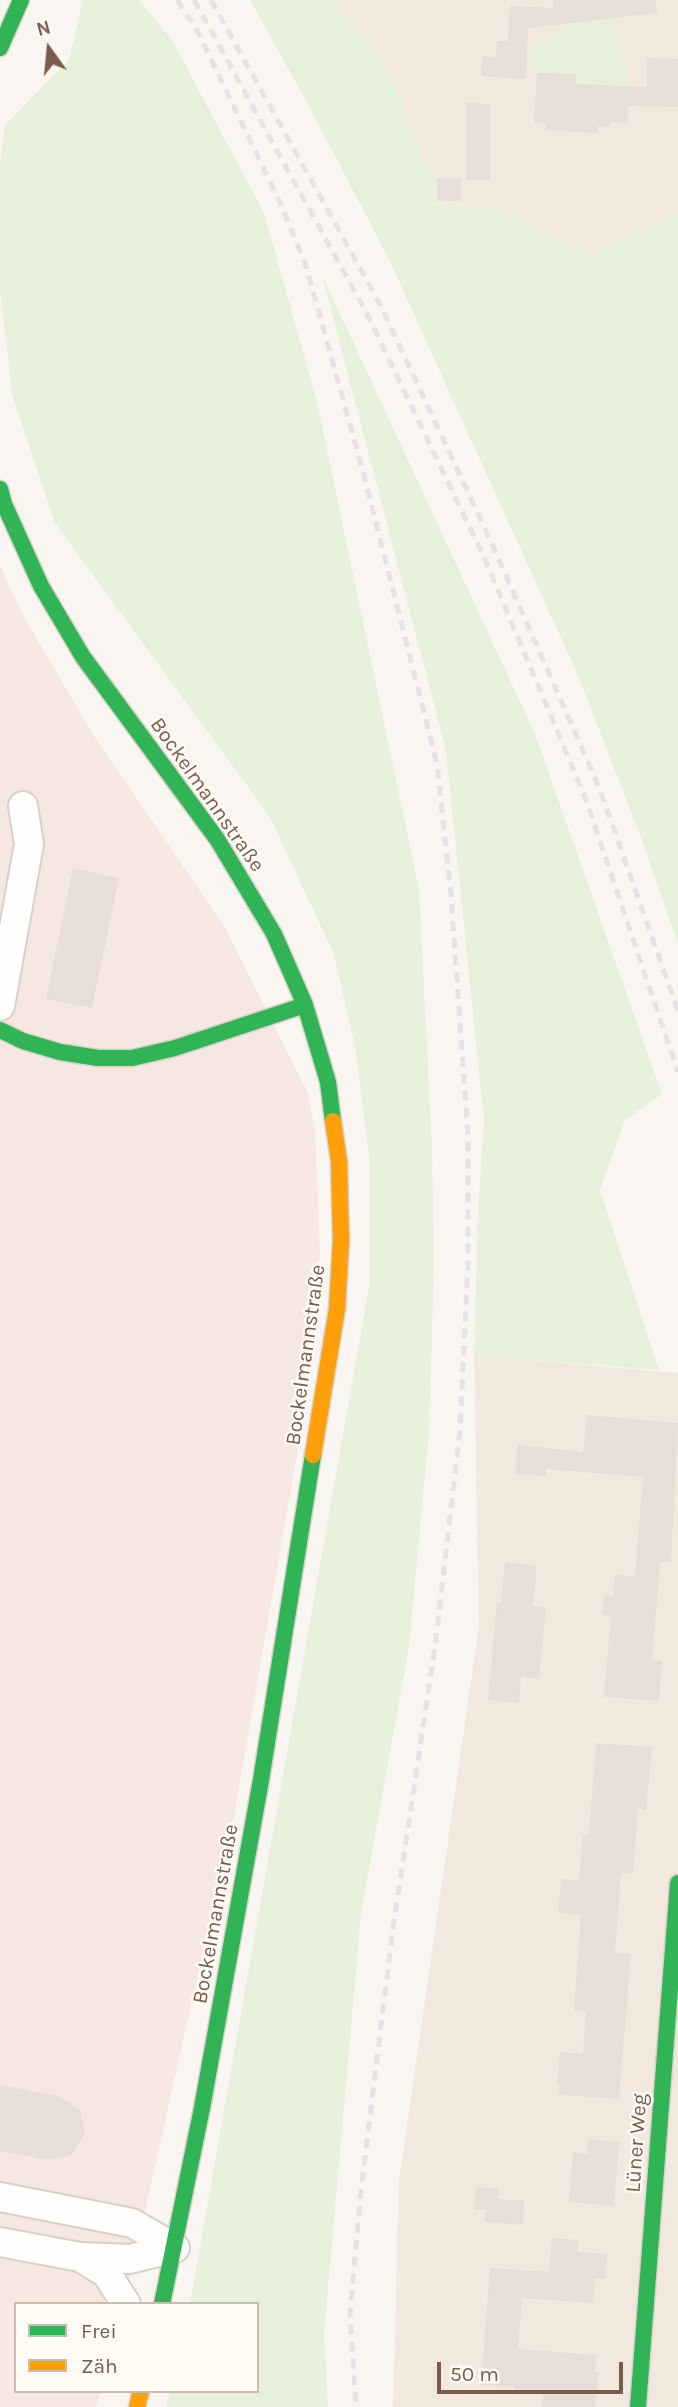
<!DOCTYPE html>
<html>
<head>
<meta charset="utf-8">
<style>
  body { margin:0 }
  #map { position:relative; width:678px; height:2407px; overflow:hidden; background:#f9f5f0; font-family:Karla,sans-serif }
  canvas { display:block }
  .legend { position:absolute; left:14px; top:2302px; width:245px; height:91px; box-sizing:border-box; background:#fffaf3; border:2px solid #cabbb1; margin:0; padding:9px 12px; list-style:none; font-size:21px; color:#7a5c4d }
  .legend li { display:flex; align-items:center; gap:14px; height:35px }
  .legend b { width:35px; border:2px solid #cabbb1 }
  .north { position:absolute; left:14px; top:14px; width:70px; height:70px; -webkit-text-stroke:5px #fffaf3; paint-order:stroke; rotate:345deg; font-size:19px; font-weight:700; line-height:28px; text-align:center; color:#7a5c4d }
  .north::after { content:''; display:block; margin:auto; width:24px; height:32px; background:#7a5c4d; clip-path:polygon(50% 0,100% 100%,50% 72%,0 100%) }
  .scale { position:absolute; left:437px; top:2362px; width:186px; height:32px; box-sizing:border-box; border:4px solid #7a5c4d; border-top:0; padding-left:9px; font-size:21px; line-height:24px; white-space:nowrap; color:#7a5c4d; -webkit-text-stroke:5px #fffaf3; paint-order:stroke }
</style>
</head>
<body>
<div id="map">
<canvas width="678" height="2407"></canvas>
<ul class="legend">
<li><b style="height:9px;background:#30b455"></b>Frei</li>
<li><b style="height:9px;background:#ff9f0a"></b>Zäh</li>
</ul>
<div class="north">N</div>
<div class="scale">50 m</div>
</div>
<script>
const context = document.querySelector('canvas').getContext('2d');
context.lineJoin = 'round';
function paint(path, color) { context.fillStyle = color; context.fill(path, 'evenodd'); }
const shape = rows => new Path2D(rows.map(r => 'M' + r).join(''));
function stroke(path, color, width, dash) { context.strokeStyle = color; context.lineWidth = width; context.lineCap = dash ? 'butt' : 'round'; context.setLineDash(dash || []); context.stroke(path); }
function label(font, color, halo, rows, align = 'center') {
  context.font = font + ' Karla,sans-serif'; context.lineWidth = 5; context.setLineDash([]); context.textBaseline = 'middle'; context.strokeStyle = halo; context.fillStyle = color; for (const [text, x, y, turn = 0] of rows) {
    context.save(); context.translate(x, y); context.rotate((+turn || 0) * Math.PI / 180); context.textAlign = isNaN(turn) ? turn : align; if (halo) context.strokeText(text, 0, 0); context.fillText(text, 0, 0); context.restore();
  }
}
paint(shape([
  [332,0,678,0,678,215,588,255,502,210,436,202,437,179,427,165,369,40],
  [474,1355,678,1373,678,2407,393,2407,399,2180,479,1627]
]), '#f2e8de');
paint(shape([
  [0,566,24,617,94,736,226,929,307,1091,315,1129,320,1253,300,1437,235,1810,124,2304,16,2304,16,2391,101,2391,96,2407,0,2407]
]), '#f6e8e1');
paint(shape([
  [83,0,139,0,172,40,264,213,317,402,419,890,432,1148,434,1266,429,1431,409,1646,361,1913,324,2334,328,2407,166,2407,170,2391,257,2391,257,2304,190,2304,370,1281,370,1163,355,1047,334,954,270,817,55,523,12,394,0,288,0,163,5,125,69,60],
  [250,0,332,0,369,40,386,67,427,165,437,179,436,202,502,210,588,254,678,215,678,944,639,832,577,673,388,257,303,95],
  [614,18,629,86,576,84,575,74,532,72,527,50,576,22],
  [322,275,535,734,662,1094,625,1120,600,1190,659,1370,474,1355,478,1214,484,1120,446,750]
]), '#e7f0db');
paint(shape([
  [553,0,656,0,657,13,528,28,526,79,481,76,482,56,496,57,497,41,508,41,510,6,554,8],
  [647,58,678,59,678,107,628,106,627,123,610,122,609,127,598,126,598,133,545,130,546,123,534,122,537,73,576,74,576,84,647,87],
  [466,103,490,104,490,180,466,180],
  [437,178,461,179,461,201,437,201],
  [73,868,119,878,92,1008,46,999],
  [587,1415,678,1423,671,1562,660,1562,652,1660,662,1661,659,1701,604,1697,611,1616,602,1615,604,1595,613,1596,615,1575,635,1576,643,1477,546,1469,546,1476,515,1474,518,1445,583,1452],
  [505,1562,537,1566,533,1606,546,1607,539,1679,521,1677,519,1703,488,1700,497,1603,501,1603],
  [596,1743,652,1747,646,1810,638,1809,633,1874,621,1873,615,1952,631,1954,619,2099,559,2095,560,2085,557,2085,560,2052,583,2054,586,2011,574,2010,581,1915,558,1913,561,1879,579,1881,583,1835,589,1835],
  [0,2085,59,2096,80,2110,85,2134,71,2155,47,2160,0,2151],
  [588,2139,619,2142,614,2206,569,2202,573,2152,587,2154],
  [476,2187,499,2189,499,2199,524,2201,523,2225,484,2222,486,2210,474,2210],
  [552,2238,578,2240,577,2252,607,2254,605,2279,595,2278,593,2303,522,2298,518,2349,596,2355,595,2372,599,2372,595,2407,542,2407,543,2393,514,2391,515,2387,481,2385,490,2268,549,2272]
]), '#e6ded7');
const street = shape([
  [0,1006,29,844,23,806],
  [0,2197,132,2223,175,2248],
  [0,2242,80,2257,130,2259,175,2248],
  [80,2257,107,2274,126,2304]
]);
const fast = shape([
  [0,48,21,0],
  [0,489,4,504,41,586,83,657,217,839,274,934,305,1005,328,1082,333,1121],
  [0,1030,23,1041,60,1052,98,1058,132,1058,175,1048,305,1005],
  [162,2304,202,2108,261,1780,313,1455],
  [638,2407,678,1883]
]);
const slow = shape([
  [313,1455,337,1309,341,1241,339,1161,333,1121],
  [137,2407,141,2391]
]);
stroke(street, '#d7d1cb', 32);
stroke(fast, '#d9d2cb', 19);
stroke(slow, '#d9d2cb', 19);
stroke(street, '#fefefd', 28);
stroke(fast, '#30b455', 16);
stroke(slow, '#ff9f0a', 16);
stroke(shape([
  [177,0,198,32,283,209,306,266,365,479,437,764,451,894,468,1136,468,1264,460,1430,435,1647,393,1928,361,2190,350,2313,356,2407],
  [194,0,366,312,483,555,585,797,678,1072],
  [211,0,381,306,493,546,599,787,678,1011]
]), '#e6e3e7', 5, [10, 7]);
label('21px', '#7a5c4d', '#fffaf3', [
  ["Bockelmannstraße",207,795,55],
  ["Bockelmannstraße",306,1355,-82],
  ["Bockelmannstraße",216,1914,-80],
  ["Lüner Weg",637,2143,-86]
]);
</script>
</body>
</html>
